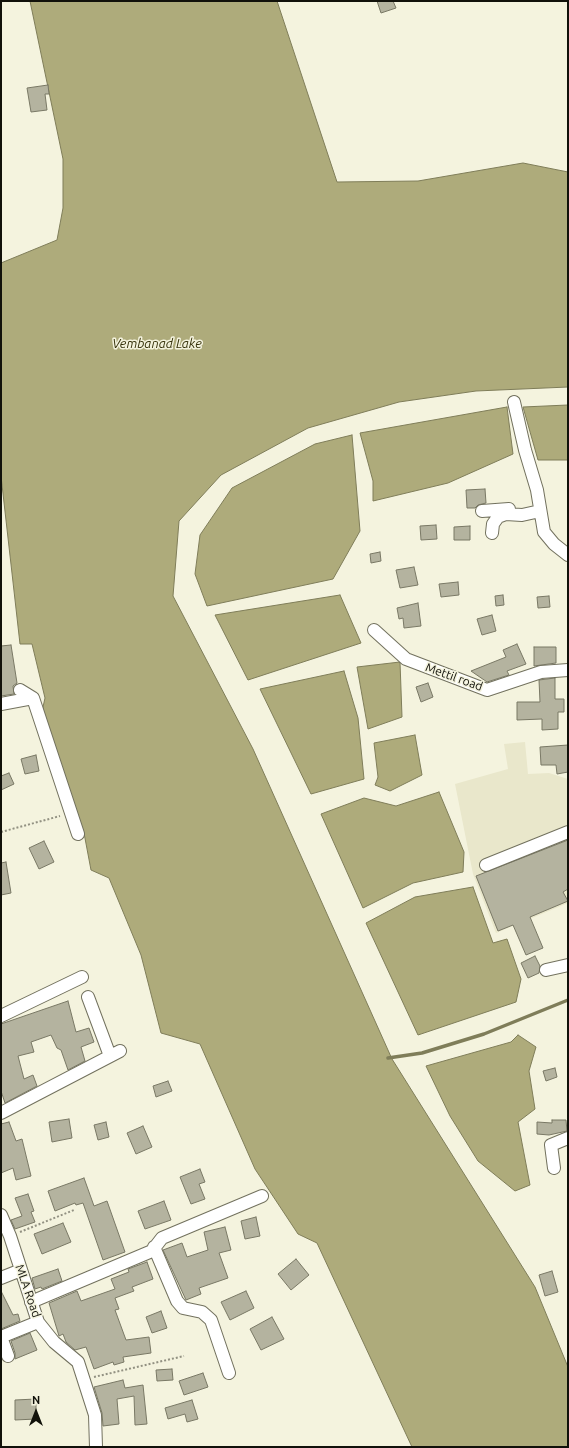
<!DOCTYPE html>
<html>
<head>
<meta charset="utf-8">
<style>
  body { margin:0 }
  #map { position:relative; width:569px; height:1448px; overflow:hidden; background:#f4f3de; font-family:Ubuntu,sans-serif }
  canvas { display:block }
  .frame { position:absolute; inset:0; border:2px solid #11110a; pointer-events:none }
  .north { position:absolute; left:16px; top:1392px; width:40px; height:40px; -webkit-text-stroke:3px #f4f3de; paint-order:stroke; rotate:0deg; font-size:11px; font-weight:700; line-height:16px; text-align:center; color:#11110a }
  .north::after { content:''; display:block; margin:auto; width:14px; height:18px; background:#11110a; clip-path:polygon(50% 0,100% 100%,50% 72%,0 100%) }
</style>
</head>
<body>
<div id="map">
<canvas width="569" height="1448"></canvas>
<div class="frame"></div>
<div class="north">N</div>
</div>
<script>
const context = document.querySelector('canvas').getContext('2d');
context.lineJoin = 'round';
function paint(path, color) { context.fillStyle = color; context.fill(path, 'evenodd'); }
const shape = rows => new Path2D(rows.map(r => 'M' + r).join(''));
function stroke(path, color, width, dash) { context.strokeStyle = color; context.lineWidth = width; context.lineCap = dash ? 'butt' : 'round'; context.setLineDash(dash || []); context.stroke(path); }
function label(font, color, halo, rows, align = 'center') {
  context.font = font + ' Ubuntu,sans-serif'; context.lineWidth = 3; context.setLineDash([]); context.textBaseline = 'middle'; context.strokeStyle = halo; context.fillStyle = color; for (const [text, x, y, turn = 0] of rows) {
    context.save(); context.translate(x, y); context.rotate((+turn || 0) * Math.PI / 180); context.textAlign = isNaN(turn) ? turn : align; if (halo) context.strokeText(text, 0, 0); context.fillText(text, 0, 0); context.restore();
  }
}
paint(shape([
  [525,742,528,774,549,773,568,779,568,903,496,933,473,874,455,784,508,769,504,744]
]), '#e9e7cb');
const water = shape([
  [30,1,277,1,337,182,418,181,523,163,568,172,568,387,476,391,399,402,308,428,221,475,179,521,173,596,253,749,392,1059,535,1287,568,1367,568,1447,412,1447,317,1243,298,1234,255,1169,200,1044,161,1033,141,955,109,878,91,870,84,833,41,716,45,698,32,644,20,644,1,476,1,263,57,240,63,208,63,159,30,1],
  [568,405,568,460,538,460,523,407,568,405],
  [507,407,513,454,448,483,373,501,373,481,360,433,507,407],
  [352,435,360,531,333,579,207,606,195,574,200,535,232,488,315,444,352,435],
  [340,595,361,643,248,680,215,615,340,595],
  [400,662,402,717,368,729,357,667,400,662],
  [344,671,358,718,364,779,311,794,260,689,344,671],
  [415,735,422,775,390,791,375,785,378,777,374,743,415,735],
  [439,792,464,852,463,872,413,883,363,908,321,814,364,798,396,806,439,792],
  [473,887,493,943,507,939,521,979,516,1002,418,1035,366,923,415,897,473,887],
  [518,1035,536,1047,529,1071,535,1109,518,1122,530,1185,515,1191,478,1161,450,1116,426,1066,511,1042,518,1035]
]);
paint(water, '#aeab7b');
stroke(water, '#7f7d59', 1);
stroke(shape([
  [388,1058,422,1053,484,1034,568,1000]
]), '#7f7d59', 3.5);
const building = shape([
  [377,1,393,1,396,8,381,13,377,1],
  [48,85,49,94,45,94,47,110,31,112,27,88,48,85],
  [485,489,486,503,478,505,475,508,467,508,466,490,485,489],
  [436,525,437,539,421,540,420,526,436,525],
  [470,526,470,540,454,540,454,527,470,526],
  [380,552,381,561,371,563,370,554,380,552],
  [414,567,418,585,400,588,396,570,414,567],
  [458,582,459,595,441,597,439,584,458,582],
  [503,595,504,605,496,606,495,596,503,595],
  [549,596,550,607,538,608,537,597,549,596],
  [418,603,421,626,404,628,403,618,399,619,397,608,418,603],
  [492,615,496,631,482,635,477,619,492,615],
  [517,644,526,664,507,671,509,675,487,682,471,671,506,657,503,650,517,644],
  [11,645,17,683,13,686,14,694,1,696,1,646,11,645],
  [534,647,556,647,556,663,534,666,534,647],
  [555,678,555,699,564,699,564,712,558,712,558,729,542,730,542,719,517,720,517,702,540,702,539,680,555,678],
  [428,683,433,697,421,702,416,687,428,683],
  [568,745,568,772,557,774,556,765,541,765,540,747,568,745],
  [36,755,39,771,25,774,21,759,36,755],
  [9,773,14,784,1,790,1,776,9,773],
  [568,840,568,889,563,892,568,901,530,917,543,948,526,955,513,925,498,931,476,876,568,840],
  [44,841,54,862,39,869,29,848,44,841],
  [6,862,11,893,1,895,1,863,6,862],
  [535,956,540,966,539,973,528,978,521,963,535,956],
  [68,1001,76,1032,89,1028,94,1042,81,1047,85,1061,68,1070,61,1050,57,1048,51,1035,31,1042,34,1052,18,1056,24,1079,33,1075,37,1086,5,1103,1,1091,1,1024,68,1001],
  [555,1068,557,1077,546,1081,543,1071,555,1068],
  [168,1081,172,1091,156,1097,153,1086,168,1081],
  [69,1119,72,1138,52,1142,49,1122,69,1119],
  [552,1120,566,1120,567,1131,549,1135,537,1134,537,1122,552,1123,552,1120],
  [9,1122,16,1141,22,1139,31,1176,16,1180,13,1168,1,1173,1,1124,9,1122],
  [106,1122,109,1137,98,1140,94,1125,106,1122],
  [143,1126,152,1147,136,1154,127,1133,143,1126],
  [200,1169,205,1182,199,1184,205,1199,191,1204,180,1177,200,1169],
  [84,1178,94,1206,107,1201,125,1252,103,1260,83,1203,76,1205,75,1203,55,1211,48,1191,84,1178],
  [28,1194,34,1211,31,1212,35,1222,15,1229,11,1220,22,1216,15,1198,28,1194],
  [164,1201,171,1220,145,1229,138,1211,164,1201],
  [256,1217,260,1236,245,1239,241,1221,256,1217],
  [63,1223,71,1242,42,1254,34,1234,63,1223],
  [225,1227,231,1250,219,1253,228,1278,199,1288,201,1294,186,1300,163,1250,182,1243,187,1257,208,1250,204,1232,225,1227],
  [296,1259,309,1275,291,1290,278,1274,296,1259],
  [147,1262,153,1279,132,1287,134,1291,115,1298,119,1309,115,1310,126,1340,149,1337,151,1353,123,1357,124,1362,114,1365,113,1362,94,1369,86,1347,75,1350,66,1342,63,1334,59,1336,49,1303,77,1291,81,1301,115,1289,111,1279,129,1272,128,1269,147,1262],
  [58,1269,62,1281,42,1289,41,1287,35,1289,32,1278,58,1269],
  [552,1271,558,1292,545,1296,539,1275,552,1271],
  [1,1291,13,1315,18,1314,20,1321,1,1329,1,1291],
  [246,1291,254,1308,230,1320,221,1302,246,1291],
  [161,1311,167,1328,152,1333,146,1317,161,1311],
  [272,1317,284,1339,261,1350,250,1329,272,1317],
  [30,1333,37,1350,15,1359,15,1353,11,1341,30,1333],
  [172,1369,173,1380,157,1381,156,1370,172,1369],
  [203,1373,208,1387,184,1395,179,1381,203,1373],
  [123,1380,125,1388,143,1385,147,1424,135,1425,134,1396,117,1399,119,1424,103,1426,102,1413,94,1387,123,1380],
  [36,1399,36,1419,15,1420,15,1400,36,1399],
  [192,1400,198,1419,187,1422,185,1414,168,1419,165,1408,192,1400]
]);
paint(building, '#b4b39f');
stroke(building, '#797865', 1);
const minor = shape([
  [514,402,525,450,537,490,544,532,554,544,568,555],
  [482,511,509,509],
  [492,533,493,524,498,517,506,514,522,515,540,511],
  [374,630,406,659,487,690,541,672,568,670],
  [20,690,33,698],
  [33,698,78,834],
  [1,704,33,698],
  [486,865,568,832],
  [546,970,568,965],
  [88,997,110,1056],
  [1,1016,82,977],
  [1,1113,120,1051],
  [554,1168,551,1145,568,1138],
  [1,1215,10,1236,38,1322,54,1342,78,1362,95,1415,96,1447],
  [154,1247,177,1301,183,1308,202,1312,211,1320,229,1373],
  [1,1278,21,1270],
  [31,1302,152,1251,162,1238,262,1196],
  [1,1337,38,1322],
  [1,1337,8,1356]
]);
stroke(minor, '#72715e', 14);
stroke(shape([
  [1,832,60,816],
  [20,1232,74,1210],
  [94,1377,184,1356]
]), '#929182', 2, [2, 2]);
stroke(minor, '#fff', 12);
label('12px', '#11110a', '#f4f3de', [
  ["Mettil road",454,677,20],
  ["MLA Road",28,1291,71]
]);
label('italic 13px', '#353109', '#f4f3de', [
  ["Vembanad Lake",157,344]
]);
</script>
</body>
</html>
